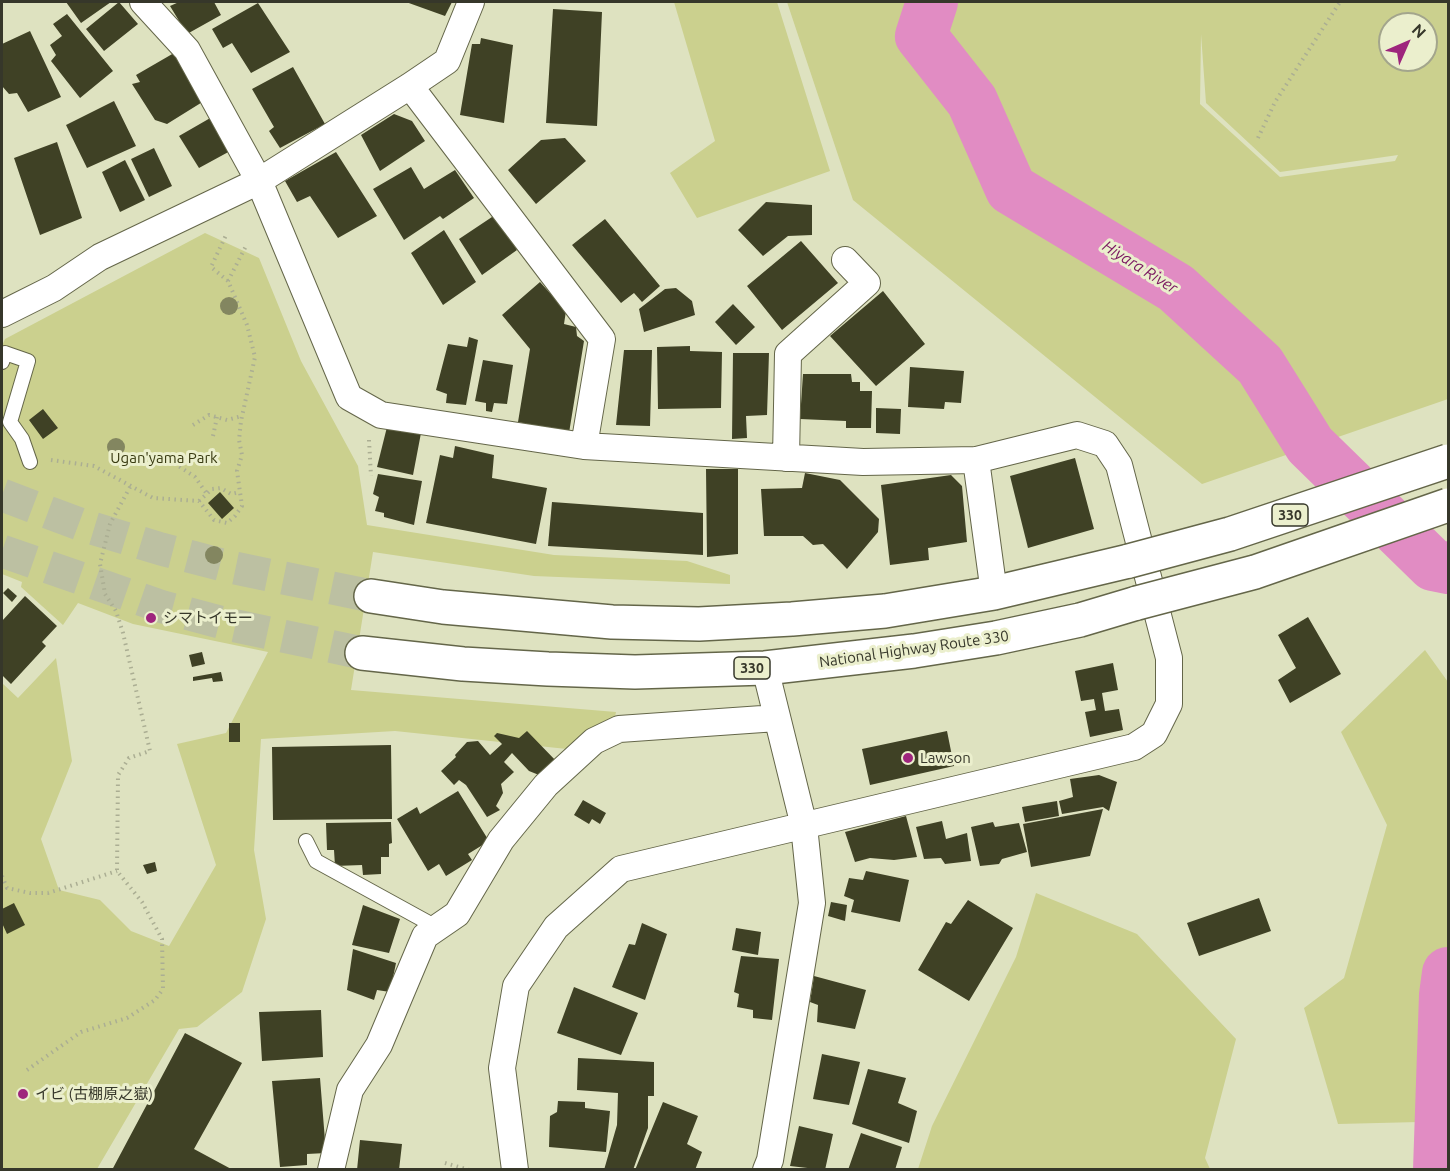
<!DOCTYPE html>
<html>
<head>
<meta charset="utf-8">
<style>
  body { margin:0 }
  #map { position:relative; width:1450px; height:1171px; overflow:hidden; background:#dee2c0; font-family:Ubuntu,sans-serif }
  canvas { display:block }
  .frame { position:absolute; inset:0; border:3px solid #36372a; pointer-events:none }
  .north { position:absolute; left:1378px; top:12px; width:60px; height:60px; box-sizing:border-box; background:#ebefcd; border:2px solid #a3a58c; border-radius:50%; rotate:45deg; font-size:16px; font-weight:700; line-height:24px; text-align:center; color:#36372a }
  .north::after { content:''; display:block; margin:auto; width:21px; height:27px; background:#9e257d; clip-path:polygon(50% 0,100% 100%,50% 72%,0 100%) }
</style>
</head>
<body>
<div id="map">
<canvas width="1450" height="1171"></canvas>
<div class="frame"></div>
<div class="north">N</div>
</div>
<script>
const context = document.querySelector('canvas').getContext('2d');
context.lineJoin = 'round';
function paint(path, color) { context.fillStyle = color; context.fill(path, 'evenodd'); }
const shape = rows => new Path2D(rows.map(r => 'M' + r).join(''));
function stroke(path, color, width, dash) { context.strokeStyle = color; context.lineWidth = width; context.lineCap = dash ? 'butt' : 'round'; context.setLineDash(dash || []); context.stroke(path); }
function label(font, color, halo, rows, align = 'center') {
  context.font = font + ' Ubuntu,"Noto Sans JP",sans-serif'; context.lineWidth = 6; context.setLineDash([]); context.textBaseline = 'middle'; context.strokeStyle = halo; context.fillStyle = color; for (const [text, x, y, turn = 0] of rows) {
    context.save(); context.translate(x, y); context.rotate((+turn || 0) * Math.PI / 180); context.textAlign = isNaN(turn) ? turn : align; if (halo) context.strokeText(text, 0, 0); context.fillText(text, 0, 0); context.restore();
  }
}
paint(shape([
  [674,2,777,2,830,171,697,218,670,173,715,141],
  [787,2,1448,2,1448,399,1202,484,853,200],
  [1390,24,1426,24,1426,60,1390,60],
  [1201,34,1206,103,1280,172,1398,155,1395,161,1280,177,1200,104],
  [205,233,259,258,301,361,358,466,367,525,554,555,687,561,730,575,730,584,534,576,373,552,351,690,616,712,614,721,567,749,395,731,261,739,254,850,266,919,242,992,197,1027,179,1029,97,1169,2,1169,2,683,18,698,56,658,72,761,41,839,59,890,100,900,131,931,169,946,216,865,177,744,226,733,268,652,133,624,78,603,63,625,21,587,22,582,2,574,2,346,5,339],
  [1425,650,1448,682,1448,1170,1418,1169,1419,1122,1338,1124,1304,1008,1344,978,1387,825,1341,732],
  [1036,893,1137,934,1236,1039,1205,1158,1210,1169,918,1169,932,1126,1016,957]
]), '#cbd08e');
stroke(shape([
  [932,2,921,36,972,101,1011,189,1176,288,1260,365,1310,445,1433,565,1448,568],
  [1439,1170,1445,995,1448,973]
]), '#e18cc3', 52);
paint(shape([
  [66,2,111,2,81,23],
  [119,2,138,24,104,51,86,29],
  [179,2,214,2,221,15,187,34,170,6],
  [406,2,452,2,445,16],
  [258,3,290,52,251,73,232,43,223,48,212,29],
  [553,9,602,12,597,126,546,123],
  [67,14,113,71,80,98,51,61,56,55,50,45,62,36,53,24],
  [30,31,61,97,28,112,17,93,9,94,2,86,2,44],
  [481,38,513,45,504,123,460,115,472,44,480,44],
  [174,53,204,101,167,124,155,120,132,84,140,82,136,75],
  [293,67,325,124,280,148,269,131,274,127,252,89],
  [114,101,136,146,87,168,66,125],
  [394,114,412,121,425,141,380,171,361,135],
  [212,117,232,150,199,168,179,136],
  [565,138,586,161,536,204,508,170,541,140],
  [57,142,82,218,40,235,14,158],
  [154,148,172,186,149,197,131,159],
  [336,152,377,216,338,238,310,196,297,202,285,181],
  [125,160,145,200,120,212,102,172],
  [411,167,424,189,455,170,474,198,443,219,440,216,404,240,373,189],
  [766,202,812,205,812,235,788,236,763,256,738,230],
  [495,215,517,250,482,275,459,239],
  [605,219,660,286,642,302,634,293,621,303,572,245],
  [444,230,476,282,443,305,411,253],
  [801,241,838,283,782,330,747,286],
  [540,282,566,311,564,324,576,327,577,336,584,341,569,433,518,422,530,349,502,315],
  [676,288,692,301,695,315,644,332,639,309,665,289],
  [883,291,925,344,876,386,830,336],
  [733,304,755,327,736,345,715,322],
  [469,337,478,340,466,405,446,403,447,394,436,390,448,344,467,347],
  [690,346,690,351,722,352,721,408,658,409,657,347],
  [624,350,652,350,650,426,616,425],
  [733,353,769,353,767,415,746,416,747,438,732,439],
  [483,360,513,365,507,404,494,403,492,412,486,411,486,403,475,401],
  [910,367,964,371,961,403,945,402,944,409,908,407],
  [803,374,851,374,852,382,860,382,860,391,872,391,871,428,846,428,846,421,800,419],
  [876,408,901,409,900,434,876,433],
  [43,409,58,428,43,439,29,420],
  [387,427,421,433,413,475,377,467],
  [455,446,494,455,492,478,547,488,536,544,426,523,440,455,453,458],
  [1075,458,1094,529,1028,548,1010,476],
  [706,469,738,469,738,554,707,557],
  [805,473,840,480,879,519,878,532,847,569,823,544,813,545,803,536,764,536,761,489,802,488],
  [378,474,422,481,414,525,384,517,384,513,375,511,379,497,373,494],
  [951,475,962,486,967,542,928,548,929,560,890,565,881,485],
  [220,492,234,508,222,519,208,503],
  [552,502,703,513,703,555,548,546],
  [8,588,17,596,12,602,3,593],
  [25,596,57,626,42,642,46,646,11,684,2,675,2,621],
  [1308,617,1341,674,1290,703,1278,680,1296,668,1278,635],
  [202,652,205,664,192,667,189,655],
  [1113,663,1118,690,1102,693,1105,711,1119,709,1123,730,1090,737,1085,712,1096,710,1094,699,1081,701,1075,671],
  [221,672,223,681,213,682,212,678,193,681,193,677],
  [229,723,240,723,240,742,229,742],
  [527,731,559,764,544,777,529,771,512,753,504,762,514,772,501,784,503,793,496,806,500,810,487,817,466,785,459,780,454,785,441,771,456,757,455,755,467,742,478,741,490,755,502,744,494,736,497,733,519,738],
  [947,731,954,766,870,785,862,749],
  [391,745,392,819,273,820,272,747],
  [1099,775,1117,782,1109,811,1103,807,1062,814,1059,801,1073,797,1070,779],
  [458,791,489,841,468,854,472,860,446,876,439,864,428,871,397,819,417,807,420,814],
  [583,800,606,813,600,824,592,819,589,824,574,815],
  [1057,801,1059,816,1025,822,1022,807],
  [1103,809,1090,856,1031,867,1023,824],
  [906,816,917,857,894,860,870,858,855,862,845,832],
  [942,821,946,839,967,833,971,861,945,864,941,858,924,859,916,827],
  [391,822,392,843,389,844,389,857,381,857,381,874,363,875,362,865,335,866,334,850,327,850,326,823],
  [993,822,995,827,1019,823,1027,852,1002,859,999,864,980,866,971,827],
  [155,862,157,871,147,874,143,865],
  [866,871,909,880,900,922,851,912,854,900,844,896,849,878,863,880],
  [1259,898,1271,931,1199,956,1187,923],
  [968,900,1013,928,969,1001,918,970,946,922,951,924],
  [831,902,847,905,845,921,828,916],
  [14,903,25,925,7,934,2,923,2,909],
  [363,905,400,919,389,953,352,945],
  [642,923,667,934,645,1000,612,987,629,944,635,945],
  [736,928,761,932,758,955,732,950],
  [353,949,396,963,390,992,377,990,374,1000,347,990],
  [741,956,779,959,772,1020,753,1018,753,1010,737,1007,739,994,734,992],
  [814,976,866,990,855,1029,817,1022,818,1005,810,1002],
  [574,987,638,1013,621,1055,557,1033],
  [321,1010,323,1057,262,1061,259,1012],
  [185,1033,242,1063,194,1149,233,1170,112,1170],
  [822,1054,860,1062,849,1105,813,1099],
  [578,1058,654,1062,654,1096,648,1096,648,1128,633,1170,604,1170,617,1125,618,1093,577,1090],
  [868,1069,906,1078,898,1103,917,1111,909,1143,852,1124],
  [320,1078,326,1153,307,1154,307,1165,280,1167,272,1081],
  [558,1101,585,1102,585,1108,610,1111,606,1152,549,1147,550,1116,557,1112],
  [663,1102,698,1116,687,1144,702,1152,695,1170,635,1170],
  [799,1126,833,1134,825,1170,790,1166],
  [861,1133,902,1147,895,1170,848,1170],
  [360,1140,402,1144,399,1170,357,1170]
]), '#3f4125');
stroke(shape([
  [2,495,82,525,161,549,230,567,371,596],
  [2,551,163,607,227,624,362,653]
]), '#bcc0a2', 33, [33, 16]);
const service = shape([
  [2,362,5,353,28,361,10,422,22,439,30,462],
  [306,841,316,861,438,928]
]);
const minor = shape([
  [143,2,187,50,259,181,349,397,381,415,584,446,863,462,976,460,1077,435,1105,444,1119,465,1169,658,1169,704,1154,734,1134,747,621,869,556,927,516,986,502,1068,515,1170],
  [410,86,602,339,584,446],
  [2,314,54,288,100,257,259,181,410,86,447,61,471,2],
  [786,458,788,354,867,283,845,260],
  [976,460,994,593],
  [765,668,804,826,812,903,770,1160,766,1170],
  [331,1170,350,1090,379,1045,425,936,457,914,501,840,546,785,594,741,619,729,777,718]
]);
const trunk = shape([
  [371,596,443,607,612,622,699,624,792,619,885,611,994,593,1129,561],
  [362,653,463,664,548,669,635,672,765,668,914,651,996,638,1080,620,1137,603]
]);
stroke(service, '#646649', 16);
stroke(minor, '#646649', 28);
stroke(trunk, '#646649', 36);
stroke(shape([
  [1258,138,1275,102,1340,2],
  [228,281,247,244],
  [193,425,209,415,227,420,242,416],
  [213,436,217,417],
  [369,440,371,476],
  [175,456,177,465,195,477,207,494],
  [51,460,94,466,153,498,199,501,214,520,227,523,235,516,242,506,237,471,242,455,239,440,241,421,255,357,247,325,228,281,211,267,227,233],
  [199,501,212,489,221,488,231,494,240,492],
  [2,876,7,888,30,893,48,893,117,871],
  [27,1070,81,1032,127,1018,155,1000,163,989,162,939,142,902,117,871,118,775,129,758,150,751,123,633,116,611,105,594,100,564,110,524,130,487],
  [445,1163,469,1170]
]), '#abae93', 4, [1.5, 4.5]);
stroke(service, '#fff', 14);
stroke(minor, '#fff', 26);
stroke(trunk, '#fff', 33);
const trunkBridge = shape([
  [1129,561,1230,534,1448,461],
  [1137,603,1255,572,1448,505]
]);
stroke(trunkBridge, '#646649', 36, []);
stroke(trunkBridge, '#fff', 33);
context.fillStyle = '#838660';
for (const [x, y] of [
  [229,306],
  [116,447],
  [214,555]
]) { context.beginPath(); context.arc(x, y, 9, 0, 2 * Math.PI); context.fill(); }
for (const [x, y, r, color] of [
  [151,618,6,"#9e257d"],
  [908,758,6,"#9e257d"],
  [23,1094,6,"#9e257d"]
]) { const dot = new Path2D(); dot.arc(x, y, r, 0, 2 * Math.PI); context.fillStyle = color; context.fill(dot); stroke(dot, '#ebefcd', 2); }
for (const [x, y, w] of [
  [1290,515,36],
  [752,668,36]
]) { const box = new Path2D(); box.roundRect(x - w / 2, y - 11, w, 22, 4.5); context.fillStyle = '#ebefcd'; context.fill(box); stroke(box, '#36372a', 1.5); }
label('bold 14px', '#36372a', null, [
  ["330",1290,515],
  ["330",752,668]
]);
label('15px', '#393b12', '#ebefcd', [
  ["Ugan'yama Park",164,458]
]);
label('15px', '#36372a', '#ebefcd', [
  ["シマトイモー",163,618],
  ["Lawson",920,758],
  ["イビ (古棚原之嶽)",35,1094]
], 'left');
label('15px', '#36372a', '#ebefcd', [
  ["National Highway Route 330",914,649,-8]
]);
label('italic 16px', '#7a1760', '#ebefcd', [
  ["Hiyara River",1140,267,32]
]);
</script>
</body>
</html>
